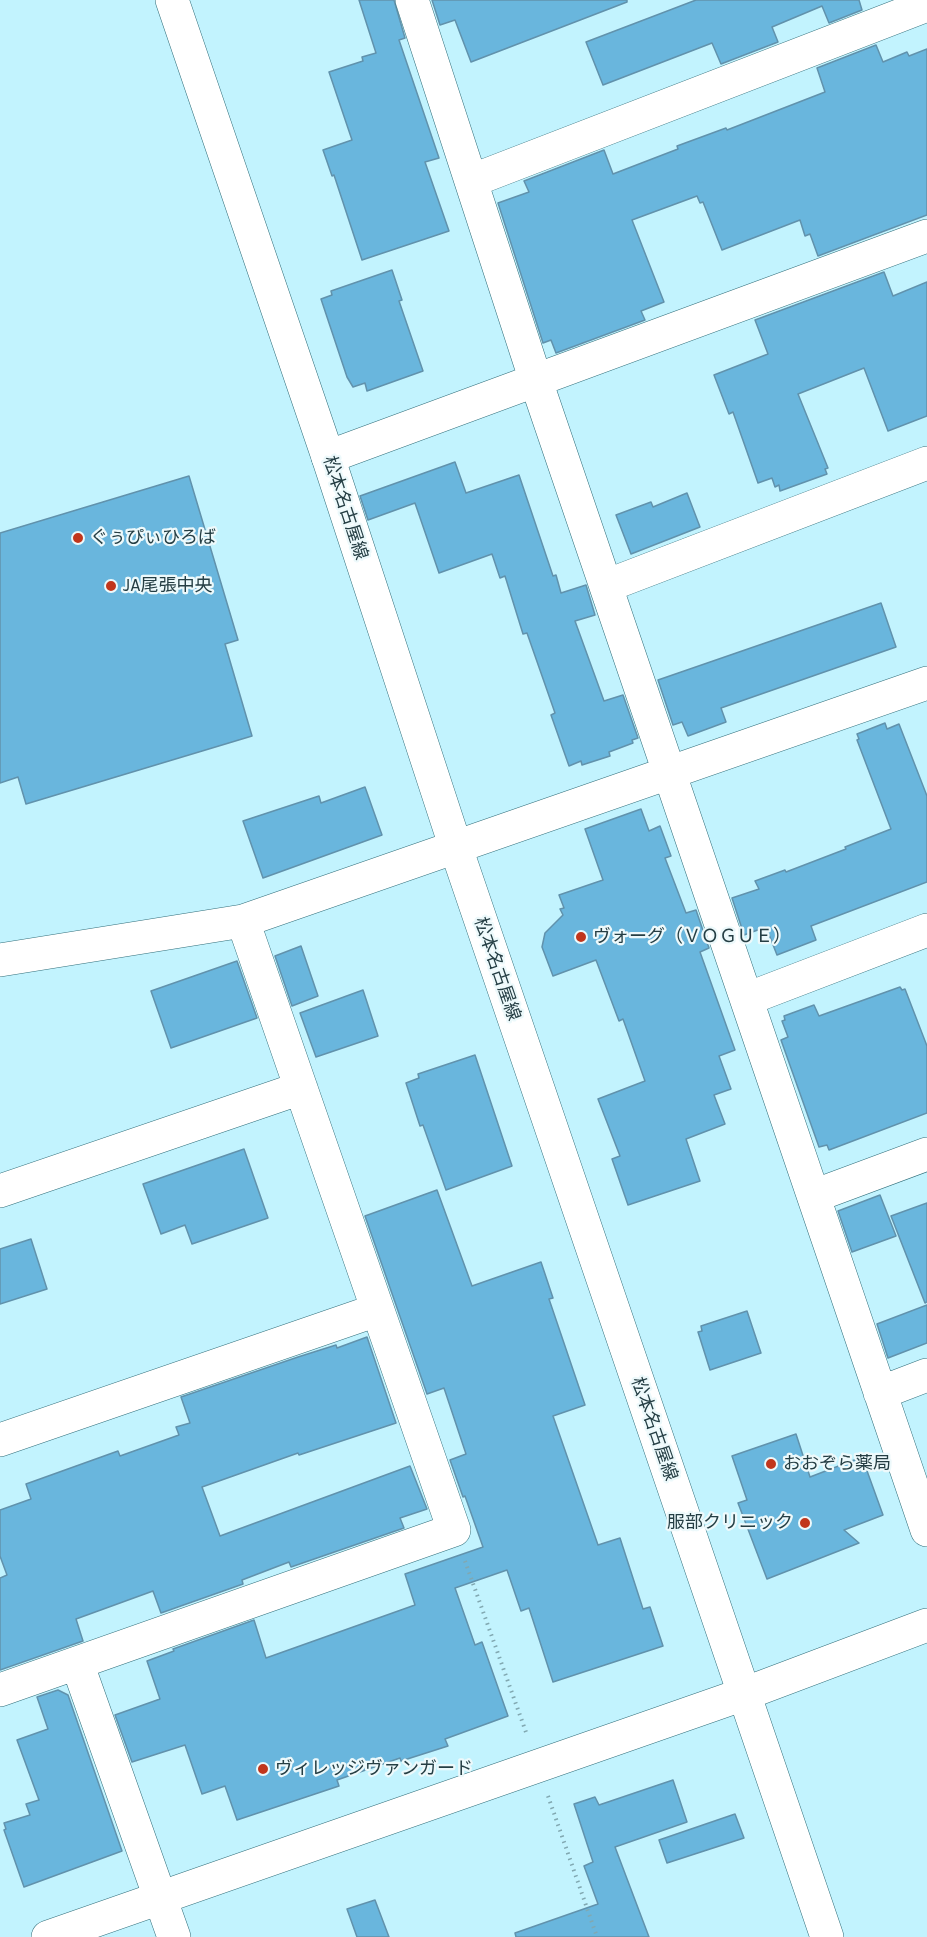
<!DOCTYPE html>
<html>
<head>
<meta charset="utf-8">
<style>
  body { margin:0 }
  canvas { display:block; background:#c2f3fe }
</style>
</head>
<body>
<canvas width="927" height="1937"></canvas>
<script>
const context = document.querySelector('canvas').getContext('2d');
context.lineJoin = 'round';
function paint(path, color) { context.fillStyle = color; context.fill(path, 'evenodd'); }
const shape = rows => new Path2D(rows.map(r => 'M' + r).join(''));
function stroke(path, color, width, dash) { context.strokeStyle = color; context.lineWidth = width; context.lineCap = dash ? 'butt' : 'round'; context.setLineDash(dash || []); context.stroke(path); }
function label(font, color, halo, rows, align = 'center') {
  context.font = font + ' Karla,"Noto Sans JP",sans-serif'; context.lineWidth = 4.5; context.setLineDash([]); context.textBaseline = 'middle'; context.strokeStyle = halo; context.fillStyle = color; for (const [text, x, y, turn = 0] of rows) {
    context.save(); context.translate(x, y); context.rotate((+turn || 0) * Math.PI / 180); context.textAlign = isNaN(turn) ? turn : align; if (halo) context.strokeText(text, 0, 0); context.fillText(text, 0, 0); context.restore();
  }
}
const building = shape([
  [359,0,394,0,405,38,399,40,439,158,425,162,449,231,362,260,334,175,332,176,323,150,352,140,329,72,363,61,362,57,376,53,359,0],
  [432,0,627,0,627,2,471,62,455,20,440,25,432,0],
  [696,0,859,0,862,10,829,23,822,6,772,27,778,42,721,64,712,43,603,85,586,42,696,0],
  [876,45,883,62,907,52,909,56,927,49,927,215,818,256,810,234,805,236,800,220,722,250,703,202,700,203,697,196,632,220,664,302,641,311,645,320,556,353,551,340,543,343,498,203,529,192,524,181,604,150,613,174,678,149,677,146,726,128,727,130,825,92,817,68,876,45],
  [392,270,402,300,399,301,423,371,367,391,365,383,353,387,347,377,321,299,332,295,331,291,392,270],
  [884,272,893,296,927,282,927,416,888,431,864,368,798,394,828,468,825,469,827,474,780,491,779,485,775,487,772,478,758,483,733,412,729,414,714,375,768,354,755,320,884,272],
  [455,462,466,493,519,475,553,576,556,575,561,593,586,585,595,615,575,621,604,701,623,695,638,738,632,740,633,743,609,752,610,756,582,765,581,761,569,766,551,715,555,713,527,633,523,634,505,576,500,578,492,554,439,573,415,503,368,520,360,496,455,462],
  [189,476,238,640,225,644,252,736,26,804,18,777,0,783,0,533,189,476],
  [687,493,700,527,631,554,616,515,651,502,653,507,687,493],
  [881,603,896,647,721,708,726,722,688,736,682,722,673,725,658,680,881,603],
  [885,723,887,729,899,724,927,796,927,882,811,926,816,940,777,955,766,927,744,935,732,898,759,889,755,881,785,870,786,872,846,849,845,847,891,829,857,740,859,739,857,734,885,723],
  [365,787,382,835,263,878,243,821,319,796,321,803,365,787],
  [641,809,649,831,660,826,671,856,665,858,686,913,696,910,709,948,700,952,735,1050,719,1056,731,1089,714,1095,725,1124,686,1139,700,1181,628,1205,612,1159,620,1156,598,1099,645,1081,623,1019,619,1021,596,960,553,976,542,947,545,933,563,915,560,909,564,908,559,895,603,880,585,829,641,809],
  [301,946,318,996,292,1006,275,956,301,946],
  [237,961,257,1018,171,1048,151,991,237,961],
  [900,987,902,990,905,989,927,1046,927,1113,829,1150,827,1145,819,1147,781,1040,788,1037,782,1021,785,1020,784,1016,814,1005,819,1016,900,987],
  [363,990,378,1036,316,1057,300,1013,363,990],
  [475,1055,512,1166,446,1190,423,1125,420,1126,406,1083,419,1078,418,1074,475,1055],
  [244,1149,268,1218,192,1244,185,1225,161,1234,143,1184,244,1149],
  [437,1190,472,1286,541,1262,553,1298,549,1299,585,1405,553,1416,598,1545,620,1538,643,1609,650,1607,663,1646,553,1682,529,1608,521,1611,507,1570,455,1588,475,1645,482,1642,508,1716,445,1739,448,1746,401,1761,400,1758,337,1780,339,1786,237,1820,225,1786,202,1794,185,1745,132,1762,115,1715,160,1699,147,1661,174,1651,173,1649,254,1620,266,1658,415,1605,405,1574,483,1547,465,1496,463,1497,450,1460,466,1454,444,1388,427,1394,365,1216,437,1190],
  [880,1195,896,1236,852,1252,838,1211,880,1195],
  [927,1203,927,1302,925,1303,891,1216,927,1203],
  [31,1239,47,1289,0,1304,0,1249,31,1239],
  [927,1305,927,1343,888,1358,877,1324,927,1305],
  [747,1311,761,1353,710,1370,698,1332,702,1331,701,1326,747,1311],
  [367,1337,396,1423,299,1455,298,1453,202,1487,220,1536,410,1466,427,1509,400,1518,404,1528,291,1567,289,1562,242,1580,243,1584,161,1613,153,1591,76,1619,83,1641,0,1670,0,1578,7,1575,0,1556,0,1510,31,1499,26,1484,118,1451,120,1456,179,1435,176,1427,190,1423,181,1397,298,1357,336,1345,337,1348,367,1337],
  [796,1434,810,1477,862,1457,883,1515,844,1530,859,1543,767,1579,738,1503,747,1500,732,1456,796,1434],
  [58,1690,68,1695,122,1851,24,1887,4,1830,6,1829,4,1823,30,1815,26,1804,39,1800,17,1740,48,1729,37,1697,58,1690],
  [673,1780,687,1822,615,1847,649,1937,516,1937,515,1933,598,1904,584,1866,593,1862,574,1804,595,1797,599,1805,673,1780],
  [735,1814,744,1838,667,1863,659,1840,735,1814],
  [375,1900,389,1937,357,1937,347,1909,375,1900]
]);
paint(building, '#69b6dd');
stroke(building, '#6192ac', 1.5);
const minor = shape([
  [412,0,536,381,927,1530],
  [471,181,927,5],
  [328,457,927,236],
  [606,586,927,463],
  [0,960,243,921,927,683],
  [747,999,927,930],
  [0,1191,301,1088],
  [814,1196,927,1154],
  [880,1393,927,1375],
  [0,1440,377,1310],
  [77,1663,174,1937],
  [0,1690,454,1530,243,921],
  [744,1694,927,1625]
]);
const tertiary = shape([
  [48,1937,744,1694]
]);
const secondary = shape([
  [172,0,328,457,456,848,827,1937]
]);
stroke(minor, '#326f7b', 34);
stroke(tertiary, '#326f7b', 34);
stroke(secondary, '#326f7b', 34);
stroke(shape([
  [465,1561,527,1735],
  [548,1796,597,1937]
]), '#81a8b1', 4, [1.5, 4.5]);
stroke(minor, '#fff', 33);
stroke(tertiary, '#fff', 33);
stroke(secondary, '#fff', 33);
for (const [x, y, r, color] of [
  [78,538,6,"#c1361c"],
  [111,586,6,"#c1361c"],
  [581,937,6,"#c1361c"],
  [771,1464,6,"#c1361c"],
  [805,1523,6,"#c1361c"],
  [263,1769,6,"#c1361c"]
]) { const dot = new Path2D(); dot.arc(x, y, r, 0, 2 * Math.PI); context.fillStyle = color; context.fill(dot); stroke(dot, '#edf9fb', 2); }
label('18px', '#253e44', '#edf9fb', [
  ["松本名古屋線",345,508,72],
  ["松本名古屋線",497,969,71],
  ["松本名古屋線",654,1429,71]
]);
label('18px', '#253e44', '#edf9fb', [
  ["ぐぅぴぃひろば",90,538],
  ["JA尾張中央",123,586],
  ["ヴォーグ（ＶＯＧＵＥ）",593,937],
  ["おおぞら薬局",783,1464],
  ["服部クリニック",793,1523,"right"],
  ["ヴィレッジヴァンガード",275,1769]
], 'left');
</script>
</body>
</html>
